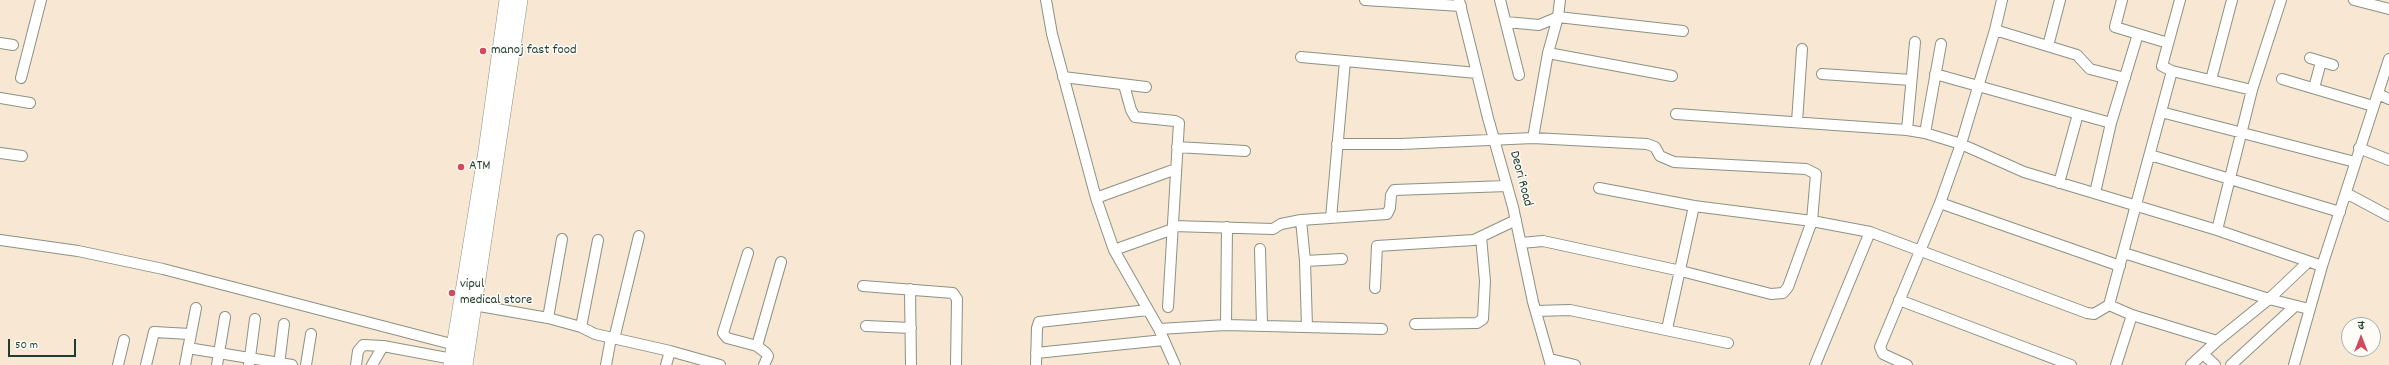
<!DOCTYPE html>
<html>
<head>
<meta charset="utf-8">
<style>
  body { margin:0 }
  #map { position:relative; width:2389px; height:365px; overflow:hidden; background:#f7e7d3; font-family:Dekko,"Playpen Sans Deva",sans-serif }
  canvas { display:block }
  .north { position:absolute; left:2341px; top:317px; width:40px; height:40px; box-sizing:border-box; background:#fdfcf7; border:1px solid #a4b0a9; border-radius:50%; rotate:0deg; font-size:11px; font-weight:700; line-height:16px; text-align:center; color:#1f3d34 }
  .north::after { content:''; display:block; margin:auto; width:14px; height:18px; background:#d1495b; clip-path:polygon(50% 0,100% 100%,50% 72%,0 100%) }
  .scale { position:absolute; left:8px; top:339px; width:68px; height:18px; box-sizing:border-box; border:2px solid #1f3d34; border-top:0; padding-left:5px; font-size:12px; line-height:14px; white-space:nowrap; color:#1f3d34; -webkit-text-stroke:3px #fdfcf7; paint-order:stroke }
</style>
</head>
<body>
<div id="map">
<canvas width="2389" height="365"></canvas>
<div class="north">उ</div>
<div class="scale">50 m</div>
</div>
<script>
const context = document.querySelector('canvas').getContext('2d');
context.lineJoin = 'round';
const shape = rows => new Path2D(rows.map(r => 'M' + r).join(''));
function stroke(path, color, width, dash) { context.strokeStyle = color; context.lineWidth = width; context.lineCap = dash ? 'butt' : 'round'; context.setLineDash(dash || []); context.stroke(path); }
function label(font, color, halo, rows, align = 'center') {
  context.font = font + ' Dekko,sans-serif'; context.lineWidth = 3; context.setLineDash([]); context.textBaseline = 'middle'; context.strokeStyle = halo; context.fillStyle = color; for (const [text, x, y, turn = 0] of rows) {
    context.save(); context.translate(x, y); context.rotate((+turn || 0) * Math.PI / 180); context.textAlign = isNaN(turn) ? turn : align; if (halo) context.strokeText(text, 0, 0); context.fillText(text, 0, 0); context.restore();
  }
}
const minor = shape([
  [1046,0,1052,34,1096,198,1114,250,1159,329,1175,365],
  [1365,0,1461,6],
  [1459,0,1488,118,1513,207,1533,302,1551,365],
  [1500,0,1519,75],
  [1560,0,1558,17,1683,31],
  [2002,0,1995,30,2077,55,2090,69,2125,78],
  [2122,0,2115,27,2168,43],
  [2180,0,2162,66,2172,71,2252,90],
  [2354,0,2389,9],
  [1506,22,1539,25,1558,17],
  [0,43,13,45],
  [2048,46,2060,0],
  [1548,53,1672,76],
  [1301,57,1477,73],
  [2310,58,2333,65],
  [2172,71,2109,305,2132,315,2217,341],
  [1822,74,1911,80],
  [1935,74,2111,123],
  [1063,77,1146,87],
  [21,78,41,0],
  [2282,79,2373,106],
  [2211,80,2232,0],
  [1124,85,1131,110,1135,117,1175,121,1179,123,1168,307],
  [2314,88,2321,62],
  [2378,94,2389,99],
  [0,98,30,103],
  [2161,112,2355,162],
  [1676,114,1907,130,1925,133,1961,144,2024,172,2217,230,2322,266],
  [1797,122,1802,49],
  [1907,130,1915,42],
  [1925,133,1941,44],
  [1533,138,1548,53,1558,17],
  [1337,144,1401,144,1533,138,1647,144,1655,147,1660,156,1674,162,1806,169,1816,174,1812,221,1694,206,1599,188],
  [1177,147,1245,151],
  [2359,148,2389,160],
  [0,153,22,156],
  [2150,155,2340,212],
  [2059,183,2078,114],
  [2095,193,2111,123,2138,34],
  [2346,193,2389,216],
  [1096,198,1176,169],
  [1940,203,2120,266],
  [1331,218,1345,61],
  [1173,226,1273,229,1281,224,1301,220],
  [2217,230,2252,90,2281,0],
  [1870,232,2087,313,2094,314,2109,305],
  [0,240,78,251,163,269,459,346],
  [1521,243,1543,241,1681,271,1771,294,1783,293,1788,287,1812,221,1870,232,1815,365],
  [1260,249,1262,325],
  [1114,250,1173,229],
  [748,253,723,333,727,338,757,346,766,353,768,356,764,365],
  [2124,253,2269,299,2309,309],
  [1342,259,1305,261,1301,220,1387,214,1390,208,1391,195,1394,190,1507,186],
  [1305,261,1307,327],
  [863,286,953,293,957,299,956,365],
  [1375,288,1377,246,1474,240,1516,220],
  [910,289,911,365],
  [1899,300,2071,365],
  [468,304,548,318,581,327,595,334,670,351,720,365],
  [1536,311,1570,310,1728,343],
  [548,318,562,239],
  [1415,324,1477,323,1483,319,1485,281,1481,237],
  [1226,325,1227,227],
  [866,326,911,328],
  [581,327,598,240],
  [1159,329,1226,325,1382,329],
  [1667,329,1694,206],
  [614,339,639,236],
  [757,346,781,262],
  [188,348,292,365],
  [1036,353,1164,340],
  [2203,354,2215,365],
  [1550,359,1575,365],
  [118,365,124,340],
  [146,365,154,332,190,334],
  [185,365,196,308],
  [217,365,225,317],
  [249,365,255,319],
  [279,365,284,324],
  [306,365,311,334],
  [356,365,358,351,363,345,383,346],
  [372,365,383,346,458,360],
  [606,365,611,338],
  [666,365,670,351],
  [1036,365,1037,328,1039,322,1148,310],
  [1907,365,1883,354,1880,347,1940,203,1961,144,1995,30],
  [2116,365,2132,315],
  [2191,365,2217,341,2269,299,2308,262],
  [2231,365,2295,306],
  [2294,365,2322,266,2389,59]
]);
const highway = shape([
  [451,365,486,151,507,0],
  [465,365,520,0]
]);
stroke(minor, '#8b9284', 12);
stroke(highway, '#8b9284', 16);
stroke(minor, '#fff', 10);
stroke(highway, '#fff', 15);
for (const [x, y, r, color] of [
  [483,51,4,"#d1495b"],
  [461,167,4,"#d1495b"],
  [452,293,4,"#d1495b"]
]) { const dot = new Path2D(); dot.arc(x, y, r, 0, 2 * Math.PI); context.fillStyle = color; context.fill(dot); stroke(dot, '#fdfcf7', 1.5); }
label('14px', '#1f3d34', '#fdfcf7', [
  ["manoj fast food",491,51],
  ["ATM",469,167],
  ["vipul",460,285],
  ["medical store",460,301]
], 'left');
label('14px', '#1f3d34', '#fdfcf7', [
  ["Deori Road",1520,179,75]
]);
</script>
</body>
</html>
